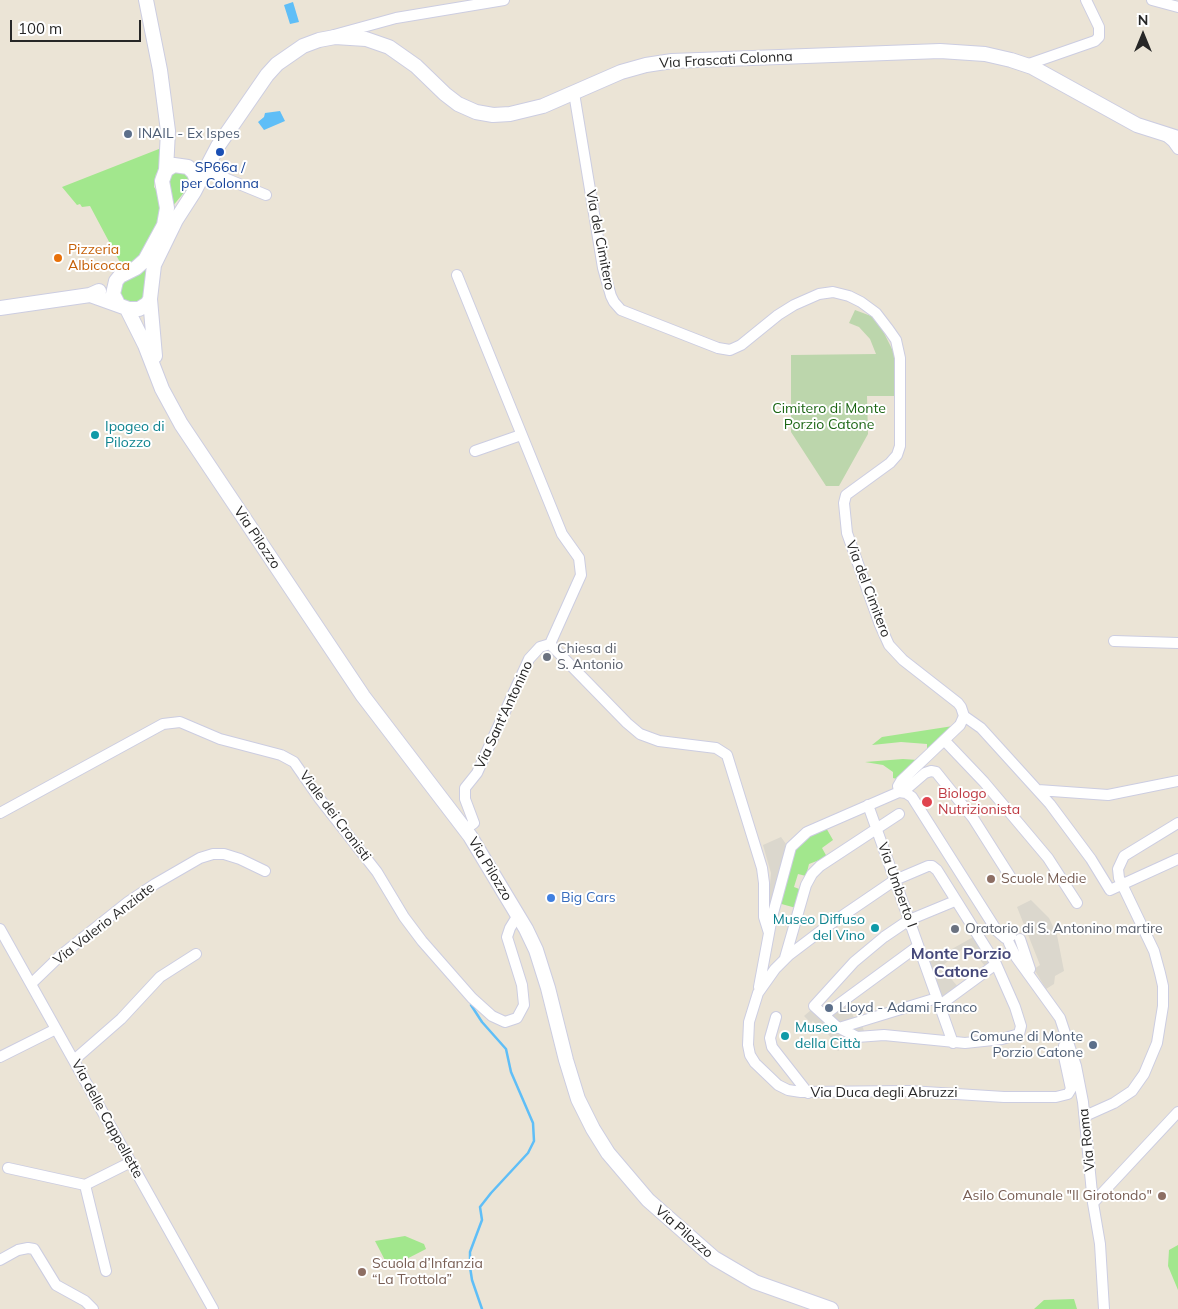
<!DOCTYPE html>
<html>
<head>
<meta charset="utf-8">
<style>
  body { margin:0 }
  #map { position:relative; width:1178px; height:1309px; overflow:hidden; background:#ebe4d6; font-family:Mulish,sans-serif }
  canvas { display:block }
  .north { position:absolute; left:1118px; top:10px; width:50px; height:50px; -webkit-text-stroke:4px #fff; paint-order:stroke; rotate:0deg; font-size:14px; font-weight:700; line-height:20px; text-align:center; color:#272727 }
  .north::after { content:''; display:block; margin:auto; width:18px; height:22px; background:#272727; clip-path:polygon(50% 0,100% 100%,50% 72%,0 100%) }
  .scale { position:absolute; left:10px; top:20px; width:131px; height:22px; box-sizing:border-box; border:2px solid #272727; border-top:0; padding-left:6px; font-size:15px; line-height:18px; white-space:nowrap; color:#272727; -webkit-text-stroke:4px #fff; paint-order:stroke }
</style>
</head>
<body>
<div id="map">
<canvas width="1178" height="1309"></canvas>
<div class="north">N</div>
<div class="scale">100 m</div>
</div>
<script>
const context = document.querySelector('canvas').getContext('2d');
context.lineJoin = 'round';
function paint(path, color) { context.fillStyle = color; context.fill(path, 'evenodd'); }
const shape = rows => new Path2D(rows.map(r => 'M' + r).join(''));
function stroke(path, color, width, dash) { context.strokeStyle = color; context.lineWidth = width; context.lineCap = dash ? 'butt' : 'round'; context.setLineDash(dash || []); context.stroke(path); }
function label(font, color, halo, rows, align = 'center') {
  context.font = font + ' Mulish,sans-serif'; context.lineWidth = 4; context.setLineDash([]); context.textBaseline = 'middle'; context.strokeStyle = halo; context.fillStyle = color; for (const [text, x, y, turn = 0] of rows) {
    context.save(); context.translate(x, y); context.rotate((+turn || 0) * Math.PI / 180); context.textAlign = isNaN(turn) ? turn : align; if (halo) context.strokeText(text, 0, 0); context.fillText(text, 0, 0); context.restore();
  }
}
paint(shape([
  [164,147,159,172,156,174,155,179,154,187,161,196,160,219,136,263,123,268,90,206,82,207,80,204,77,205,62,187],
  [186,170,191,184,172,207,167,184,170,172],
  [147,265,145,296,141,301,132,305,119,299,122,282],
  [953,726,931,748,927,748,927,744,901,742,872,745,882,737],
  [903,759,918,760,897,779,893,778,893,772,883,765,865,762],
  [825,826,833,840,822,848,827,857,809,864,806,876,798,874,794,887,802,890,796,908,778,903,792,849],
  [405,1236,424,1244,426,1249,389,1268,375,1241],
  [1178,1245,1178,1290,1168,1266,1169,1250],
  [1074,1299,1077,1309,1034,1309,1044,1300]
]), '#a2e78d');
paint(shape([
  [855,310,871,316,882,329,895,355,895,396,867,396,868,434,839,486,826,486,791,432,791,355,876,354,870,339,859,327,849,323]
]), '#bcd6ac');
paint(shape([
  [781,837,786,844,772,917,767,919,771,873,763,845],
  [1031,900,1049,918,1057,935,1064,971,1055,976,1054,984,1046,989,1034,969,1040,965,1017,907],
  [975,936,992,961,985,966,967,945,941,967,959,988,941,1000,927,963],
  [845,998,855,1020,860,1019,864,1031,838,1051,831,1043,833,1040,820,1025,818,1027,813,1021,811,1023,804,1016,811,1010,826,1013]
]), '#dbd7cd');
paint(shape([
  [293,2,299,22,290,24,284,5],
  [280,111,285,121,264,130,258,122,264,117,265,113]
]), '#5fbef7');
stroke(shape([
  [471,1005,482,1022,506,1049,511,1072,533,1123,534,1141,528,1153,491,1193,480,1207,482,1220,470,1252,470,1267,472,1280,482,1309]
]), '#5fbef7', 2.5);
const street = shape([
  [1152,0,1178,7],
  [334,35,396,18,504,0],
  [1026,65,1095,41,1099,37,1099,27,1086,0],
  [574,93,603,268,611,296,614,302,621,310,718,348,730,350,741,345,778,315,794,305,819,294,833,292,849,296,861,302,876,313,889,330,896,340,900,358,900,446,897,455,890,463,846,495,844,503,847,533,880,625,889,645,903,660,958,703,961,707,964,716],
  [1166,136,1173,142,1178,149],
  [205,170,266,195],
  [457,275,562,534,579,558,581,575,550,644],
  [475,451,521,435],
  [1114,641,1178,643],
  [964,716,981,728,1050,804,1091,859,1110,890,1178,859],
  [944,740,984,782,1048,858,1077,903],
  [1038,790,1108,795,1178,781],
  [899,792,898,786,901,781,960,725,964,716],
  [903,792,925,773,931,771,936,772,973,818,1011,878],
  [868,805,953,1043],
  [0,813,163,724,180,722,220,739,281,755,294,762,319,798,377,872,404,917,422,941,472,998,492,1016,505,1022,517,1018,524,1005,522,985,507,937,510,928,518,915],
  [466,829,474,823,465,799,465,788,477,773,529,659,540,647,550,644,627,723,640,734,659,741,716,748,727,755,762,868,764,883,764,917,769,933],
  [955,901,909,920,884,937,854,962,814,1006,836,1026,857,1037,884,1035,965,1043,1002,1039,1019,1034,1021,1026,1015,1007,996,964,937,870,932,866,928,866,895,880,826,927,789,955,775,969,758,993,749,1022,748,1045,750,1055,755,1063,778,1085,788,1090,801,1092,909,1091,1004,1097,1056,1097,1068,1094,1071,1089,1063,1052,1064,1046,1069,1040],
  [0,929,213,1309],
  [1020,939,1030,969],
  [1009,943,1016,957,1060,1018,1076,1066,1083,1102,1093,1203,1100,1244,1104,1309],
  [785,958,806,885,812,874,820,866,899,814],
  [31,984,60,956,128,902,155,884,200,858,213,854,224,854,240,859,265,871],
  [759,987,772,917,791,847,807,832,899,792,906,793,912,797,997,931,1005,938,1011,936],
  [940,1005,996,964],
  [824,1015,918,946],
  [776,1017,770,1038,772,1047,808,1093],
  [839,1028,937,998],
  [0,1057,56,1029],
  [74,1060,121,1019,160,977,196,954],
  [1085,1116,1114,1103,1132,1091,1144,1074,1157,1043,1163,1006,1163,986,1160,973,1154,951,1119,878,1118,869,1124,856,1178,823],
  [8,1168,85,1185,131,1162],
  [85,1185,106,1271],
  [1093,1203,1178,1112],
  [0,1260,18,1250,28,1248,34,1249,56,1285,85,1301,93,1309]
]);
const secondary = shape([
  [146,0,160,70,168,131,166,170],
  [90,295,129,309,139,309,147,304,150,299,154,265,176,220,194,192,218,146,267,75,277,64,303,46,319,40,335,37,366,39,389,47,416,66,445,94,458,104,476,112,493,115,510,114,543,106,621,72,646,65,672,61,940,51,985,54,1011,60,1032,67,1137,125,1178,138],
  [150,299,155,356],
  [118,304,113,294,116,281,120,276,136,268,145,260,164,225,167,208,162,181,166,170,174,165,188,167,194,173,198,184],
  [0,308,90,295,99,291],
  [127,309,145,345,162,389,181,424,363,696,470,836,526,929,536,950,548,988,566,1060,578,1099,593,1129,608,1153,648,1200,714,1258,755,1282,831,1309]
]);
stroke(street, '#cccde1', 12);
stroke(secondary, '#cccde1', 16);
stroke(street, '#fff', 10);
stroke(secondary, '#fff', 14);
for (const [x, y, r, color] of [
  [128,134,5,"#5c6f8a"],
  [220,152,5,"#1a4fb4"],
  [58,258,5,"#e8710a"],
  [95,435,5,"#0f9aa8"],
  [547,657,5,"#6b7280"],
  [927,802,6,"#e0444e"],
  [991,879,5,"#8d6e63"],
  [551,898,5,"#3f7fe0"],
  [875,928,5,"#0f9aa8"],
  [955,929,5,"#6b7280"],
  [829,1008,5,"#5c6f8a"],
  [785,1036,5,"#0f9aa8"],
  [1093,1045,5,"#5c6f8a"],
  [1162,1196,5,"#8d6e63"],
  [362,1272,5,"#8d6e63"]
]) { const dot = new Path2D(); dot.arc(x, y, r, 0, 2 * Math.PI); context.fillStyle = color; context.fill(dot); stroke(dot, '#fff', 2); }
label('14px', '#272727', '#fff', [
  ["Via Frascati Colonna",726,60,-3],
  ["Via del Cimitero",600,240,79],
  ["Via Pilozzo",257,538,56],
  ["Via del Cimitero",868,589,69],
  ["Via Sant'Antonino",504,715,-65],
  ["Viale dei Cronisti",335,816,53],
  ["Via Pilozzo",490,869,59],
  ["Via Umberto I",897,885,70],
  ["Via Valerio Anziate",104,924,-38],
  ["Via Duca degli Abruzzi",884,1093],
  ["Via delle Cappellette",107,1119,61],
  ["Via Roma",1087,1140,-96],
  ["Via Pilozzo",684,1232,41]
]);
label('14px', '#4e5e75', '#fff', [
  ["INAIL - Ex Ispes",138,134],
  ["Lloyd - Adami Franco",839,1008],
  ["Comune di Monte",1083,1037,"right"],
  ["Porzio Catone",1083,1053,"right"]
], 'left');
label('14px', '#164399', '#fff', [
  ["SP66a /",220,168],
  ["per Colonna",220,184]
]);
label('14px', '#c56008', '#fff', [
  ["Pizzeria",68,250],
  ["Albicocca",68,266]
], 'left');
label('14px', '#1c6614', '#fff', [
  ["Cimitero di Monte",829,409],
  ["Porzio Catone",829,425]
]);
label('14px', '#0d838f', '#fff', [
  ["Ipogeo di",105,427],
  ["Pilozzo",105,443],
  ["Museo Diffuso",865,920,"right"],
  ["del Vino",865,936,"right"],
  ["Museo",795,1028],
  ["della Città",795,1044]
], 'left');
label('14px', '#5b616d', '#fff', [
  ["Chiesa di",557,649],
  ["S. Antonio",557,665],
  ["Oratorio di S. Antonino martire",965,929]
], 'left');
label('14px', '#be3a42', '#fff', [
  ["Biologo",938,794],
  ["Nutrizionista",938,810]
], 'left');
label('14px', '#785e54', '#fff', [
  ["Scuole Medie",1001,879],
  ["Asilo Comunale \"Il Girotondo\"",1152,1196,"right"],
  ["Scuola d’Infanzia",372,1264],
  ["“La Trottola”",372,1280]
], 'left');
label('14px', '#366cbe', '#fff', [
  ["Big Cars",561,898]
], 'left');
label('bold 16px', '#454879', '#fff', [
  ["Monte Porzio",961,954],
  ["Catone",961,972]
]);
</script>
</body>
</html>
